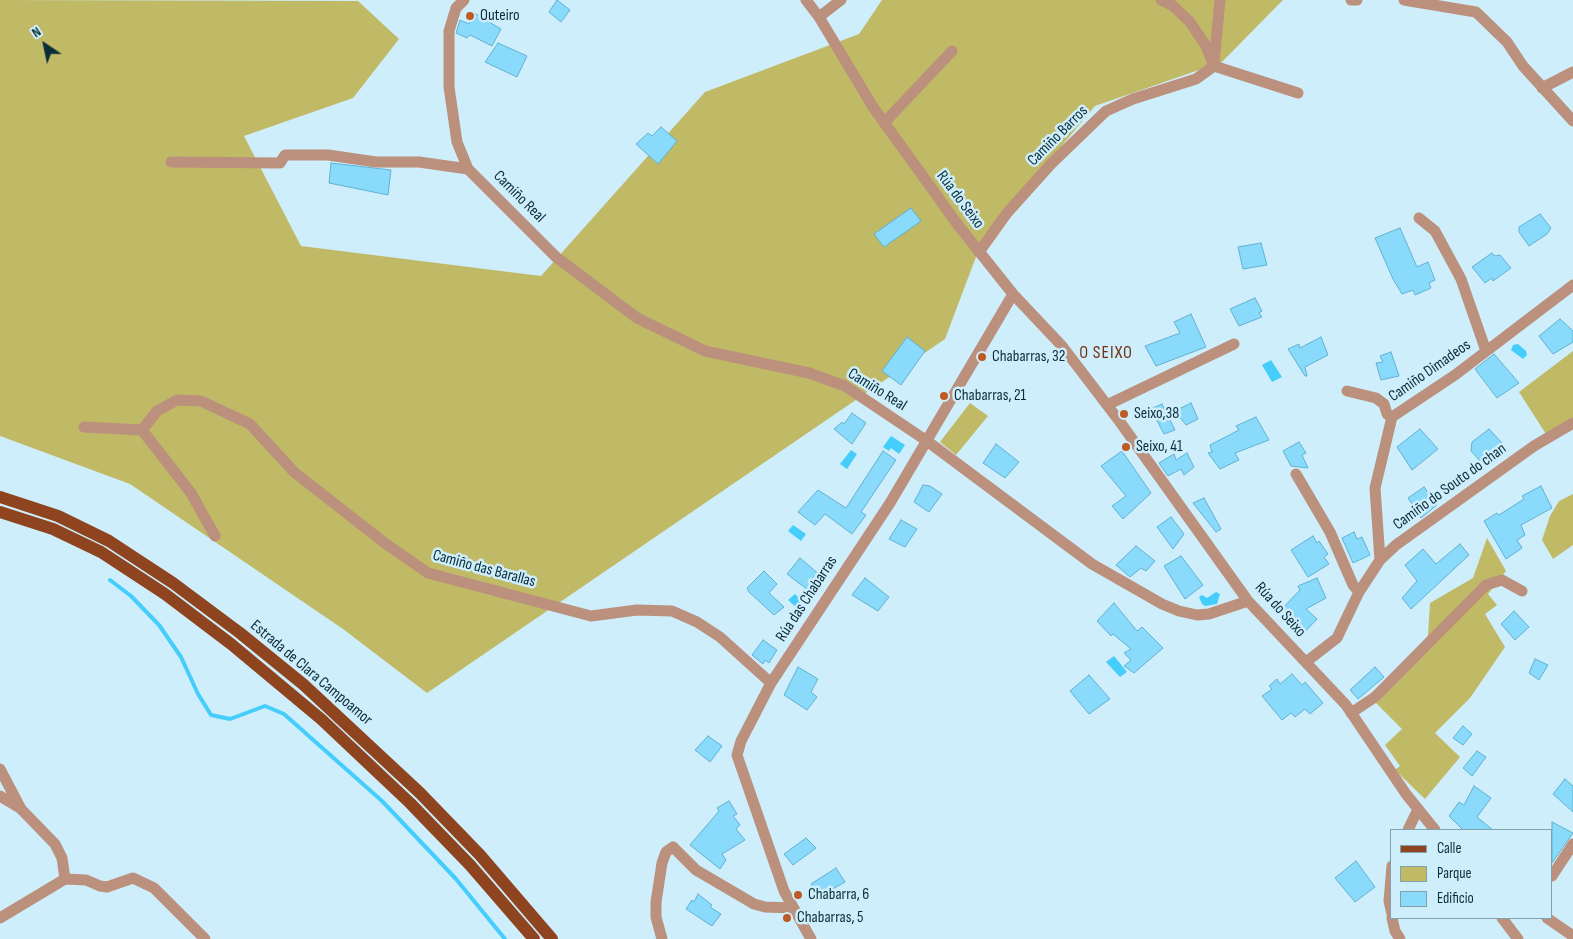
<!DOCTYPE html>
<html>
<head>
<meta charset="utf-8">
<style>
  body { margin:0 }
  #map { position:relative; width:1573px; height:939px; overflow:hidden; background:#cfeefb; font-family:"Sofia Sans Condensed",sans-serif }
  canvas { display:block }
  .legend { position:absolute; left:1390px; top:829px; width:162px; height:90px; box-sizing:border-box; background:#cfeefb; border:1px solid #80a1ad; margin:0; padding:6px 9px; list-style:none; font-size:15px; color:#092d39 }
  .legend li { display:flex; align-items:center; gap:10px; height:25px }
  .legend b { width:25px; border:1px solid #80a1ad }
  .north { position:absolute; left:20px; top:20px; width:50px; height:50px; -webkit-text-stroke:4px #cfeefb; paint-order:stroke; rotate:326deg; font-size:14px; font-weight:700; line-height:20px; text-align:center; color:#092d39 }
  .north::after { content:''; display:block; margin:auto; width:18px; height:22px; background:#092d39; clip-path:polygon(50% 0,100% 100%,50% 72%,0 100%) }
</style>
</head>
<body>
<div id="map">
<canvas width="1573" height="939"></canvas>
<ul class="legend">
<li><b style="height:6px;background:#8e441f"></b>Calle</li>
<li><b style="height:14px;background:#c0ba66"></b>Parque</li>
<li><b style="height:14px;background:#89dafb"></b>Edificio</li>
</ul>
<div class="north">N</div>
</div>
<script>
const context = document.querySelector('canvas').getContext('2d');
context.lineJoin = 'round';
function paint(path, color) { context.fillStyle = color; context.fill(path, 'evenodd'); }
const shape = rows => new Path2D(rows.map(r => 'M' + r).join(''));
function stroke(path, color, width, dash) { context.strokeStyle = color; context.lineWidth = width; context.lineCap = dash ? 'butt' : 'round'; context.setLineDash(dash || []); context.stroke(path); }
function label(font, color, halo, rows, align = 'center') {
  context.font = font + ' "Sofia Sans Condensed",sans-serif'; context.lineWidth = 5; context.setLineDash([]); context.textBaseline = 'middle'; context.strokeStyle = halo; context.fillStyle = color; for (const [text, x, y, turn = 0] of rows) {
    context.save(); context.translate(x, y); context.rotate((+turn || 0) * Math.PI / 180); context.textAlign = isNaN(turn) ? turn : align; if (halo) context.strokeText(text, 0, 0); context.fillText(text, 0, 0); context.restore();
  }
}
paint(shape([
  [0,0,358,1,399,39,353,98,244,136,301,246,541,276,705,92,859,34,882,0,1283,0,1216,68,1199,70,1095,106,982,241,945,339,427,693,343,629,130,484,0,436],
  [1573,351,1573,420,1546,434,1519,392],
  [970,403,988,416,956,455,940,442],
  [1573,494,1573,545,1553,559,1542,540,1550,516,1559,501],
  [1487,538,1506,571,1488,594,1497,605,1485,614,1505,647,1470,698,1435,733,1460,757,1425,799,1395,770,1400,766,1385,745,1402,729,1374,701,1402,674,1428,635,1430,603,1473,578]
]), '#c0ba66');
paint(shape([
  [1518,344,1526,351,1527,355,1523,359,1511,350,1513,345],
  [1271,360,1282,377,1272,382,1262,365],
  [891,436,905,445,899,454,891,448,889,451,883,447],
  [851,450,857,454,847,469,840,464],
  [793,525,806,534,801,541,788,531],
  [1216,592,1220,594,1217,604,1205,606,1202,604,1199,597,1202,595,1207,598],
  [795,594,807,606,798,614,797,608,788,600],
  [1114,656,1127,672,1120,677,1106,662]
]), '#45cdfb');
stroke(shape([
  [110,580,131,596,159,625,181,657,198,694,211,715,230,719,265,706,284,714,382,801,456,879,505,939]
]), '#45cdfb', 4);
const building = shape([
  [557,0,570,10,561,22,549,12,557,0],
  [474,13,501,29,492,46,470,35,467,38,456,33,460,20,469,24,474,13],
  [498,43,527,56,517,77,485,62,498,43],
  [661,127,677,141,658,164,636,144,648,133,652,136,661,127],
  [331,163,391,170,388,195,329,183,331,163],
  [911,208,921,221,884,247,874,234,911,208],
  [1540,214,1551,228,1547,234,1529,246,1519,232,1519,227,1540,214],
  [1400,228,1417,267,1428,262,1435,280,1429,283,1431,288,1415,295,1413,290,1402,294,1393,279,1375,238,1400,228],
  [1261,243,1267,265,1243,269,1238,247,1261,243],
  [1492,253,1495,256,1500,255,1511,268,1493,281,1492,278,1485,283,1472,267,1492,253],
  [1255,298,1262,311,1259,313,1262,317,1239,326,1230,309,1255,298],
  [1191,314,1206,347,1156,366,1145,346,1180,333,1174,322,1191,314],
  [1560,319,1573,331,1573,342,1553,354,1539,336,1560,319],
  [907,337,925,351,901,385,882,371,907,337],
  [1321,337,1328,355,1305,367,1307,376,1305,376,1288,349,1299,344,1300,348,1321,337],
  [1391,352,1399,376,1381,380,1376,363,1383,362,1380,356,1391,352],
  [1494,354,1519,383,1497,398,1475,369,1494,354],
  [1191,403,1198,419,1186,425,1175,411,1191,403],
  [1162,404,1175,430,1164,434,1151,409,1162,404],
  [852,413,866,423,852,444,834,429,842,422,844,424,852,413],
  [1256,417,1269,440,1235,453,1239,460,1220,469,1208,453,1212,452,1210,445,1239,430,1236,426,1256,417],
  [1420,429,1438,449,1412,470,1397,447,1420,429],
  [1489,429,1503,444,1481,462,1471,451,1472,442,1489,429],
  [1299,442,1306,453,1302,455,1308,468,1291,466,1283,451,1299,442],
  [996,444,1019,462,1005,478,983,463,996,444],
  [883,451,896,460,861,512,866,515,852,534,825,514,815,525,798,512,818,490,846,508,883,451],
  [1122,451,1151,493,1123,519,1112,506,1126,496,1101,466,1122,451],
  [1187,453,1194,467,1184,475,1181,469,1168,476,1159,463,1174,454,1176,460,1187,453],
  [923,485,930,486,942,494,929,512,914,502,923,485],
  [1541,486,1552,508,1521,525,1525,535,1517,540,1522,548,1506,559,1484,521,1497,513,1499,515,1524,499,1522,496,1541,486],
  [1424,487,1437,505,1421,518,1408,498,1424,487],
  [1204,498,1221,529,1216,532,1193,503,1204,498],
  [1171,517,1184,534,1173,549,1157,527,1171,517],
  [901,520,917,529,905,547,889,539,901,520],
  [1354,532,1357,539,1362,537,1370,555,1353,563,1342,538,1354,532],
  [1313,536,1317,543,1319,541,1328,554,1324,557,1329,564,1308,577,1291,550,1313,536],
  [1460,544,1469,555,1411,609,1402,598,1417,581,1405,565,1423,549,1436,564,1460,544],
  [1136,546,1155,561,1146,571,1141,568,1130,577,1116,565,1136,546],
  [1181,556,1203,585,1185,599,1164,566,1181,556],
  [800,558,821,576,808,590,787,574,800,558],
  [764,571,777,584,769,593,784,607,774,615,749,592,747,588,764,571],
  [865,578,889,597,878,611,852,595,865,578],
  [1317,578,1326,598,1306,609,1317,619,1302,635,1279,612,1300,590,1298,586,1317,578],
  [1114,603,1137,631,1142,627,1163,648,1134,673,1124,666,1131,660,1124,653,1131,649,1113,634,1111,636,1097,621,1114,603],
  [1514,611,1529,627,1515,640,1501,624,1514,611],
  [763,640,777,650,769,663,765,660,763,664,752,655,763,640],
  [1535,659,1548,665,1539,680,1529,673,1535,659],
  [798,667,818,679,811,692,817,697,807,710,784,695,798,667],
  [1375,667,1384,677,1358,699,1350,690,1375,667],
  [1292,674,1302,685,1305,682,1323,703,1310,714,1305,709,1295,717,1291,713,1282,720,1262,696,1272,689,1269,686,1277,679,1280,684,1292,674],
  [1089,675,1110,699,1089,714,1070,691,1089,675],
  [1463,726,1472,734,1463,745,1453,738,1463,726],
  [708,736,722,746,710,762,695,750,708,736],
  [1477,751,1486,757,1472,776,1463,768,1477,751],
  [1565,779,1573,786,1573,812,1553,794,1565,779],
  [1474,786,1491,798,1477,817,1493,830,1463,830,1449,816,1459,802,1464,805,1474,786],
  [729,801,737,814,733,816,740,825,736,829,745,840,722,854,726,860,720,869,690,845,719,811,717,808,729,801],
  [1552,822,1573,833,1552,863,1552,822],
  [806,838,816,848,793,865,784,854,806,838],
  [1356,861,1375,887,1355,902,1335,878,1356,861],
  [836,868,845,882,819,897,811,884,836,868],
  [698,894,712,905,710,907,721,914,712,926,686,909,692,900,694,902,698,894]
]);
paint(building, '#89dafb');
stroke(building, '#60b1d0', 1);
stroke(shape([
  [806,0,819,17,873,107,958,225,1013,294,1062,346,1120,422,1248,601,1346,705,1406,794,1435,830],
  [1161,0,1172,5,1190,22,1206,46,1214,66],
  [1351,0,1357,0],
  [1404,0,1476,12,1507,42,1523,66,1573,121],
  [819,17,841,0],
  [1214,64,1220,0],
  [1214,66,1298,93],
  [1542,88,1573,72],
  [884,123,952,51],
  [171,162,280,163,285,155,328,155,376,162,419,162,468,169,457,142,449,87,449,31,456,8,464,0],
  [468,169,556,257,637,318,705,351,809,373,845,386,927,441,1092,564,1162,604,1179,611,1197,615,1209,614,1248,601],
  [1419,218,1435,231,1461,279,1486,351],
  [979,252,1007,213,1051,164,1106,111,1133,99,1196,79,1214,66],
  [1347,391,1376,398,1384,404,1387,414,1392,417],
  [1107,405,1234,344],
  [84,427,142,430],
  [1296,474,1330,532,1353,585,1359,592],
  [215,536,191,493,142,430,157,411,177,400,201,401,250,424,294,472,386,544,428,573,591,616,637,610,672,611,697,622,720,637,771,683],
  [1380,560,1375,488,1392,417,1455,375,1573,285],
  [1306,662,1337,638,1359,592,1380,560,1396,545,1534,446,1573,423],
  [1351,713,1375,697,1486,585,1502,580,1522,591],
  [0,769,21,809,55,844,62,858,65,879,0,918],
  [0,796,20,808],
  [1408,830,1418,809],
  [1392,866,1389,901,1392,914],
  [1552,876,1573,844],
  [65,879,86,880,100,886,107,887,133,878,154,888,205,939],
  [1392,918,1395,931,1400,939],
  [1502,918,1518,939],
  [1547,918,1573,936],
  [662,939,656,917,656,902,662,863,666,852,673,847,696,870,754,904,765,907,793,908],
  [811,939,784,891,737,755,741,741,771,683,890,503,1013,294]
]), '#bb907d', 11);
stroke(shape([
  [0,497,58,516,109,541,173,583,240,633,304,685,420,793,480,855,552,939],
  [0,512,53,529,101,552,165,594,231,644,321,719,410,803,470,865,534,939]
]), '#8e441f', 12);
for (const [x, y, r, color] of [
  [470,16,5,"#be5a25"],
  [982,357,5,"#be5a25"],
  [944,396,5,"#be5a25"],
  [1124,414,5,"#be5a25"],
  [1126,447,5,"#be5a25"],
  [798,895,5,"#be5a25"],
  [787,918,5,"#be5a25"]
]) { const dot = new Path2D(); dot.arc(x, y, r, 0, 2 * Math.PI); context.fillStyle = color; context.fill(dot); stroke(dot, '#cfeefb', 2); }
label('16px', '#092d39', '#cfeefb', [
  ["Outeiro",480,16],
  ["Chabarras, 32",992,357],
  ["Chabarras, 21",954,396],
  ["Seixo,38",1134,414],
  ["Seixo, 41",1136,447],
  ["Chabarra, 6",808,895],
  ["Chabarras, 5",797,918]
], 'left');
label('16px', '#092d39', '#cfeefb', [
  ["Camiño Barros",1058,136,-45],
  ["Camiño Real",519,197,45],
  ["Rúa do Seixo",960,200,53],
  ["Camiño Dimadeos",1430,371,-35],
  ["Camiño Real",877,390,32],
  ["Camiño do Souto do chan",1450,487,-36],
  ["Camiño das Barallas",484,569,15],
  ["Rúa das Chabarras",807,599,-57],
  ["Rúa do Seixo",1280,610,48],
  ["Estrada de Clara Campoamor",311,673,40]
]);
context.letterSpacing = '1px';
label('18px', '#70310e', '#cfeefb', [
  ["O SEIXO",1106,353]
]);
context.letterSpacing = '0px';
</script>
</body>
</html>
